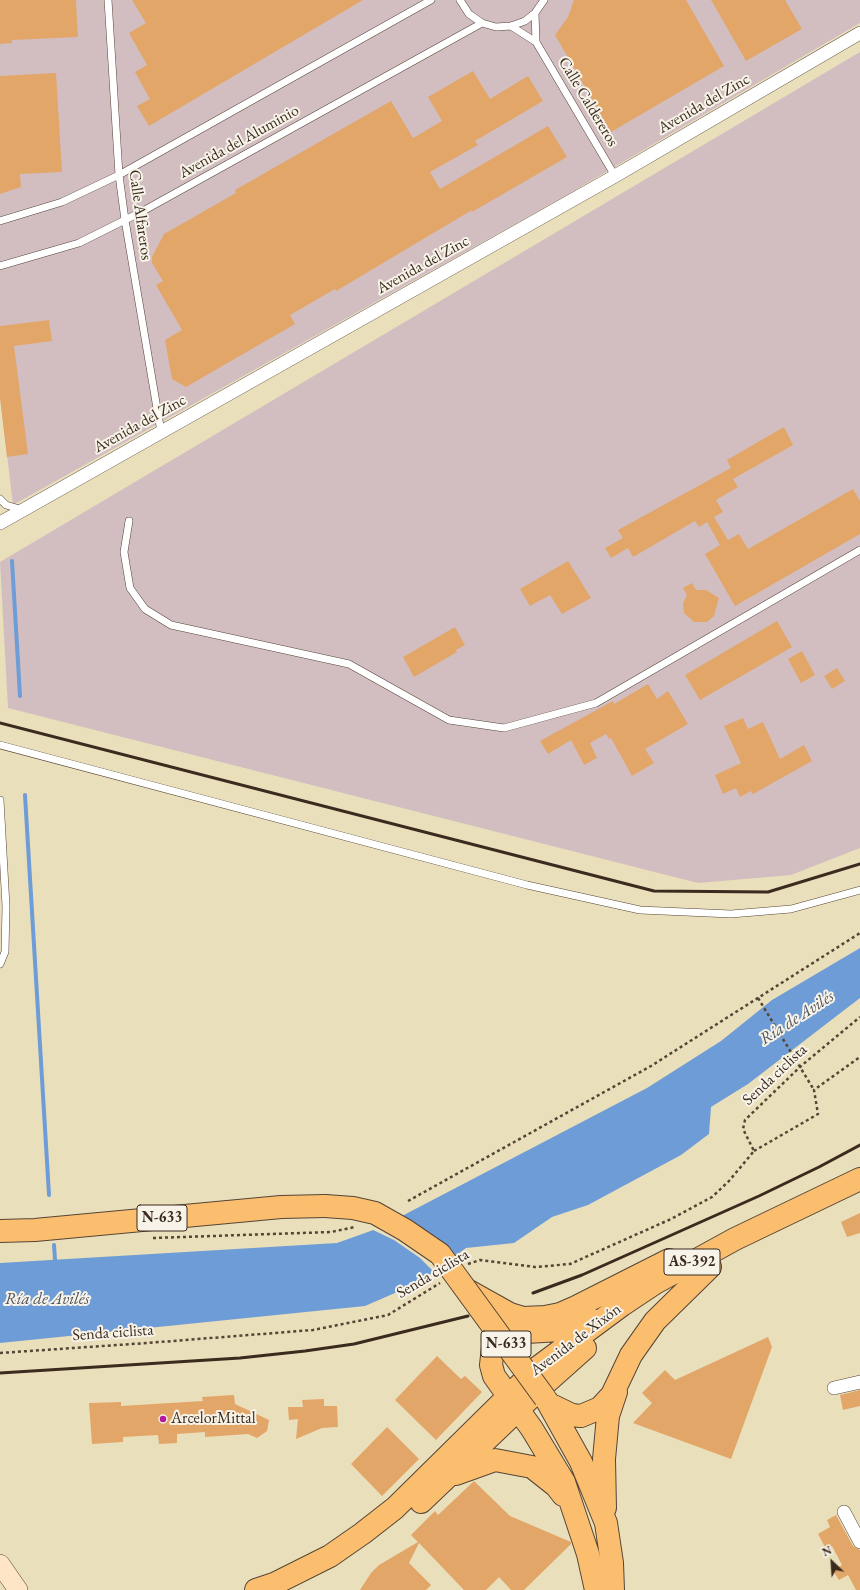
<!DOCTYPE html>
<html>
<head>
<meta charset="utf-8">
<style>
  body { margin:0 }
  #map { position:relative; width:860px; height:1590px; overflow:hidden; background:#eadfbb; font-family:"EB Garamond",serif }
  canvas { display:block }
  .north { position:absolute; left:812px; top:1542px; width:40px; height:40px; -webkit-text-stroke:3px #f7f3e8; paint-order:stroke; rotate:335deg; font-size:11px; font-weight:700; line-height:16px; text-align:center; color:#3b2a1e }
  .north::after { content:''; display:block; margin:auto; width:14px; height:18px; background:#3b2a1e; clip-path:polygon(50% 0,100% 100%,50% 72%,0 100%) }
</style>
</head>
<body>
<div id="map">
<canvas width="860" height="1590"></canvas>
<div class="north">N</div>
</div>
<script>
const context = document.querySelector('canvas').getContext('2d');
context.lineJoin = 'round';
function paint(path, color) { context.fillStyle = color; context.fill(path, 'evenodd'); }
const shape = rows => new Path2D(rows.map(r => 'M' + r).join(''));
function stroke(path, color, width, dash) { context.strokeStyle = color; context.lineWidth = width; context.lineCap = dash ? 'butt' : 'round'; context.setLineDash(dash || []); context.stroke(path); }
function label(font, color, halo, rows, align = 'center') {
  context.font = font + ' "EB Garamond",serif'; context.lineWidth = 4; context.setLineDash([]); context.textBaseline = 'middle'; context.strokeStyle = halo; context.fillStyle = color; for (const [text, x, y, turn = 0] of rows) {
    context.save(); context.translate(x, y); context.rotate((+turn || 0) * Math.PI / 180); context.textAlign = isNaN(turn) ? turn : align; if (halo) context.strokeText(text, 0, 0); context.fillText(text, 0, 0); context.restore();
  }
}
paint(shape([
  [0,0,860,0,860,23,565,196,13,505,0,396],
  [860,52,860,848,791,875,698,883,8,708,0,562]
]), '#d2bec1');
paint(shape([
  [860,948,860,998,748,1084,711,1107,709,1134,681,1155,588,1205,552,1217,514,1243,466,1248,418,1283,365,1306,0,1343,0,1263,337,1243,379,1228,647,1088,721,1041,772,1000]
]), '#6e9cd6');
paint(shape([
  [378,1226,455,1258,435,1273,420,1258,394,1240,371,1229]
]), '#eadfbb');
stroke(shape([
  [12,561,20,696],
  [25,795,49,1195],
  [54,1245,55,1260]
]), '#6e9cd6', 4);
paint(shape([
  [0,0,76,0,78,37,12,40,12,43,0,44],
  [132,0,363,0,149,126,137,106,150,99,135,72,147,65,129,33,146,23],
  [574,0,686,0,724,66,611,132,555,35,568,17],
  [711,0,785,0,802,29,746,61],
  [473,71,490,99,528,76,543,101,475,141,478,145,430,172,440,189,548,126,567,157,472,212,472,210,336,291,335,289,290,315,295,324,186,387,172,379,165,340,182,330,156,285,163,281,152,263,152,257,164,234,236,193,235,190,391,101,413,138,442,121,428,97],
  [56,73,62,172,20,174,21,187,0,194,0,76],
  [49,320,52,341,14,346,28,454,7,457,0,398,0,326],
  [784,427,793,445,733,479,738,487,716,500,723,512,714,517,728,540,739,534,748,549,853,489,860,501,860,534,735,606,705,554,720,545,707,522,699,527,695,521,633,557,628,548,611,558,605,548,623,538,618,530,731,468,727,460],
  [568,561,591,598,562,614,550,595,530,606,520,589],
  [692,583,696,590,706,590,719,598,714,616,707,622,694,622,684,613,683,603,687,595,683,588],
  [777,621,792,647,700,700,685,675],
  [455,627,465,645,456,650,457,652,414,677,403,657],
  [802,651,815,675,801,683,788,659],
  [837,668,845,681,832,689,824,676],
  [648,684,657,699,668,691,688,724,645,749,654,763,632,776,611,738,609,739,606,734,590,743,597,758,584,765,571,740,548,754,540,741,613,701,614,704],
  [743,718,748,729,763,722,780,759,804,745,812,761,753,794,751,791,740,797,736,788,723,794,715,775,741,763,724,726],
  [860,1213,860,1233,847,1237,841,1222],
  [768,1337,772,1347,731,1459,633,1423,652,1403,642,1393,665,1370,675,1380],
  [437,1356,461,1379,465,1376,482,1392,436,1440,395,1400],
  [860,1390,860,1406,843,1410,840,1395],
  [234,1395,235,1404,269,1420,267,1431,257,1438,248,1434,205,1437,205,1432,177,1434,177,1443,159,1444,158,1435,123,1437,123,1442,92,1444,89,1403,121,1402,121,1406,203,1401,202,1397],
  [324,1399,324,1406,337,1406,338,1427,322,1428,296,1439,298,1419,289,1420,288,1407,303,1407,302,1400],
  [387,1427,419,1459,382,1496,351,1464],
  [474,1481,510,1516,571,1542,571,1544,524,1590,511,1590,499,1577,486,1590,464,1590,419,1543,409,1563,431,1585,426,1590,360,1590,371,1573,379,1565,418,1542,411,1535,435,1511,438,1515],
  [836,1515,853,1546,860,1550,860,1590,856,1590,848,1575,839,1580,833,1571,842,1565,832,1546,826,1549,818,1534,830,1527,827,1520]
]), '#e2a669');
const service = shape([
  [108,0,119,175,125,220,161,432],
  [460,0,469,14,482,23,496,27,511,26,525,21,535,13,544,0],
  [535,13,536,42],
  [511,26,536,42,615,176],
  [0,221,62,202,119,175,431,0],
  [0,266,79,243,143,211,482,23],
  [0,499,6,505,23,510],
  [129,521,124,552,130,588,145,609,171,625,349,664,449,720,504,728,596,703,860,550],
  [0,745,527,885,640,910,731,914,791,909,860,890],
  [0,800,6,906,5,952,0,964]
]);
const minor = shape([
  [0,523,615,176,860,33],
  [834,1388,860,1382],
  [844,1512,860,1542]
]);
const secondary = shape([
  [0,1564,18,1590]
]);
const trunk = shape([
  [0,1231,35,1230,281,1207,325,1206],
  [467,1290,510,1314,523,1318,545,1317,560,1314,576,1307,669,1260],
  [590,1319,560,1330,510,1333,498,1340,493,1347,491,1365,494,1376,532,1429,564,1482,588,1554,596,1590],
  [547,1401,581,1462,606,1523,612,1563,613,1590],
  [549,1404,572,1415,581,1416,600,1408,612,1395,631,1355,655,1321,710,1267],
  [456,1474,495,1460,532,1467,556,1486,563,1495],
  [421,1502,548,1381,585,1348],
  [605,1508,604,1459,608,1416,616,1392],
  [256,1590,274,1584,330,1556,363,1533,395,1508,537,1368,622,1305,655,1283,735,1239,860,1179]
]);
stroke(service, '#554536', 8);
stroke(minor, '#554536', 14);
stroke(secondary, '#554536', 20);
stroke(trunk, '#554536', 24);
stroke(shape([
  [758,998,814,1090],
  [754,1151,818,1114,814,1090,860,1057],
  [408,1201,651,1066,860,933],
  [153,1238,331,1232,355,1227],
  [468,1264,480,1260,535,1267,570,1264,671,1219,712,1197,729,1181,754,1151,743,1129,745,1120,801,1066,860,1017],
  [0,1353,147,1343,313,1330,388,1315,440,1283]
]), '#554536', 2.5, [3, 3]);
stroke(service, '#fff', 7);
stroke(minor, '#fff', 13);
stroke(secondary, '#fde5c5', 19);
stroke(trunk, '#fbbe6e', 22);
stroke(shape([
  [0,723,654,891,768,892,860,864],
  [533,1293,582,1275,759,1196,819,1167,860,1145],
  [0,1373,240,1358,305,1351,354,1344,468,1316]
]), '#3b2a1e', 3);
const trunkBridge = shape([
  [325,1206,353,1208,375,1213,405,1230,440,1254,545,1398]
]);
stroke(trunkBridge, '#554536', 24, []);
stroke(trunkBridge, '#fbbe6e', 22);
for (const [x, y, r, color] of [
  [163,1419,4,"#b5179e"]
]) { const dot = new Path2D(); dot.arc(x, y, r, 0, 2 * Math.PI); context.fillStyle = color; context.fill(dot); stroke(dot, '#f7f3e8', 1.5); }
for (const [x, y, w] of [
  [162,1218,50],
  [692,1262,56],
  [506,1344,50]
]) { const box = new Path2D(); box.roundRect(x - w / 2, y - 13, w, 26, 3); context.fillStyle = '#f7f3e8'; context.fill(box); stroke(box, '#3b2a1e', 1); }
label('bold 15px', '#3b2a1e', null, [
  ["N-633",162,1218],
  ["AS-392",692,1262],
  ["N-633",506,1344]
]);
label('16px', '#3b2a1e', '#f7f3e8', [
  ["Calle Caldereros",588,102,59],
  ["Avenida del Zinc",704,104,-30],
  ["Avenida del Aluminio",239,142,-29],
  ["Calle Alfareros",140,215,82],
  ["Avenida del Zinc",423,265,-29],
  ["Avenida del Zinc",140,424,-29],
  ["Senda ciclista",775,1075,-43],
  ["Senda ciclista",433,1274,-31],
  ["Senda ciclista",113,1333,-4],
  ["Avenida de Xixón",576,1340,-37]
]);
label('16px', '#3b2a1e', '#f7f3e8', [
  ["ArcelorMittal",171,1419]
], 'left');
label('italic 17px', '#4d525e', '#f7f3e8', [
  ["Ría de Avilés",797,1018,-33],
  ["Ría de Avilés",47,1299]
]);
</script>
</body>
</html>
